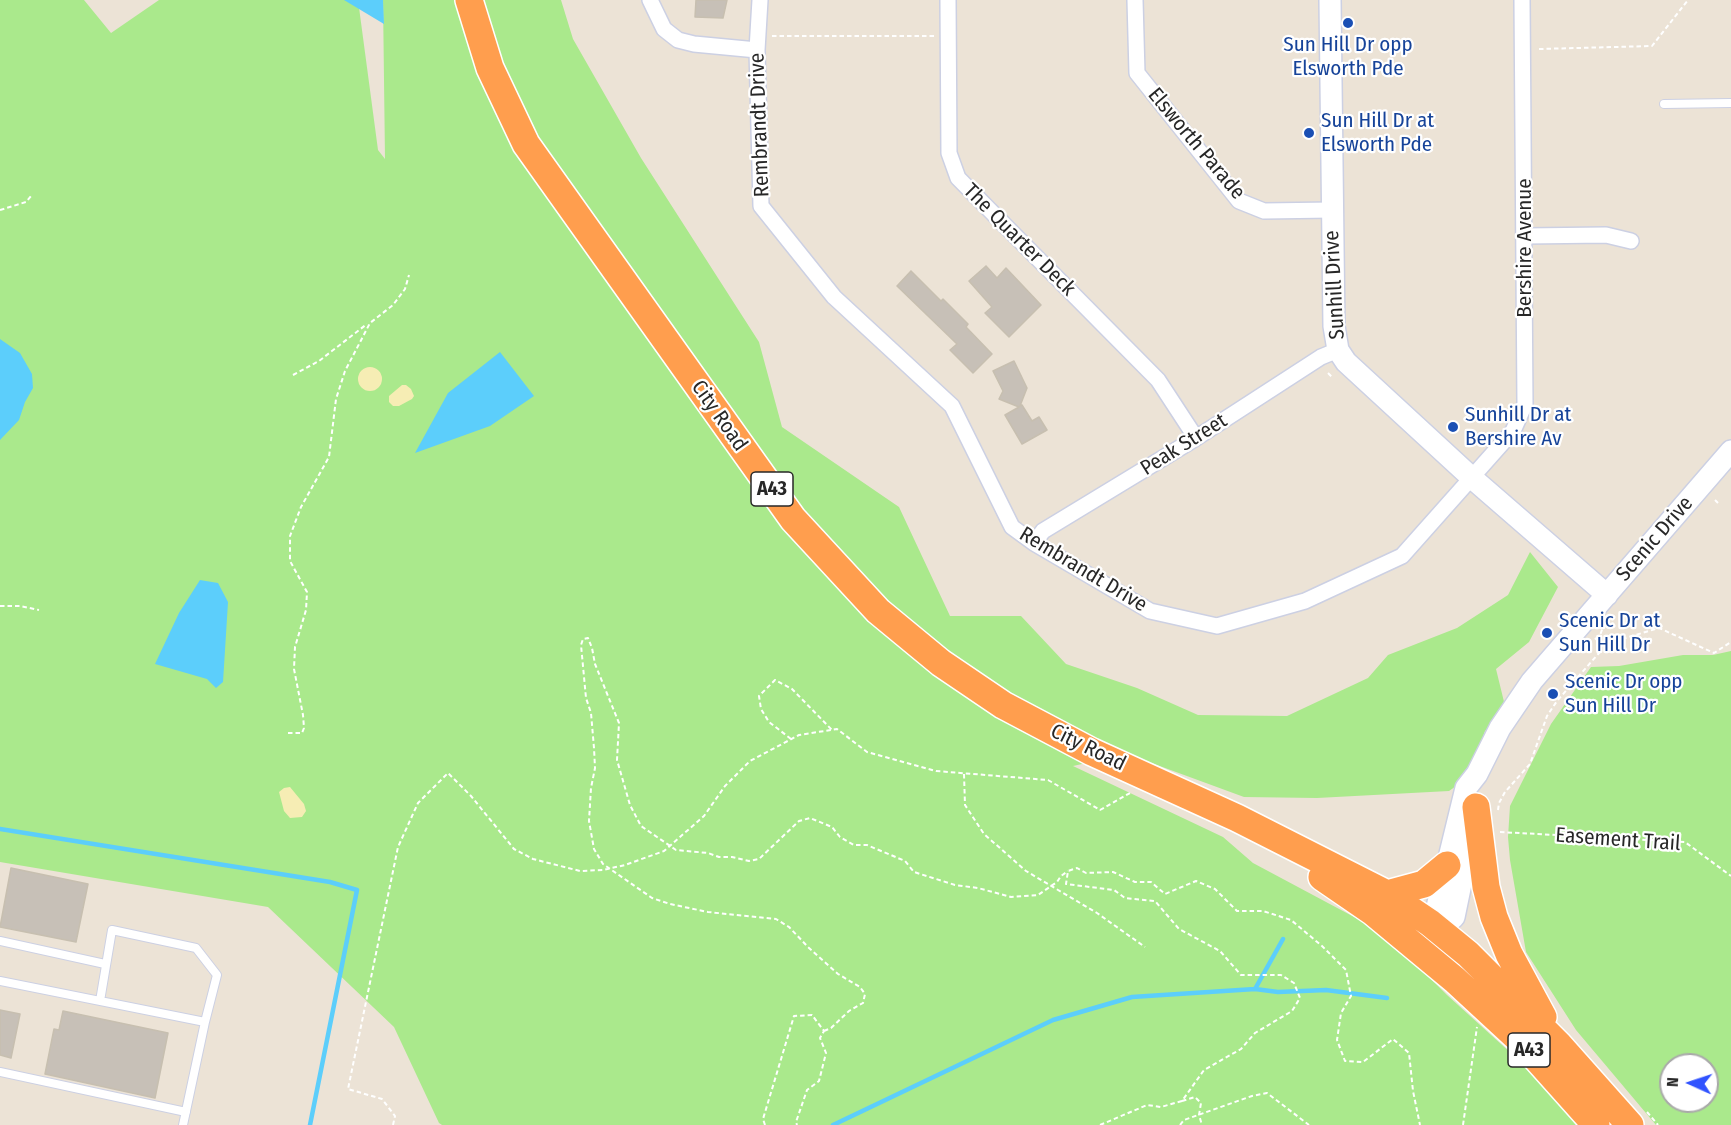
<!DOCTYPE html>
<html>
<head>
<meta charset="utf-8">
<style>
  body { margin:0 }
  #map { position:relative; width:1731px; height:1125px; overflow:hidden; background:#ece3d6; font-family:"Fira Sans Condensed",sans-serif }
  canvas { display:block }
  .north { position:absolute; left:1659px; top:1053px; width:60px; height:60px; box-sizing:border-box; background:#fff; border:2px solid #a9a9a9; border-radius:50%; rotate:273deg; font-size:16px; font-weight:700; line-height:24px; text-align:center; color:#272727 }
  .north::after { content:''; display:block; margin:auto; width:21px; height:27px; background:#3053ff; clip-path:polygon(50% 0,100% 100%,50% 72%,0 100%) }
</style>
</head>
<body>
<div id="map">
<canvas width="1731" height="1125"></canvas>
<div class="north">N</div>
</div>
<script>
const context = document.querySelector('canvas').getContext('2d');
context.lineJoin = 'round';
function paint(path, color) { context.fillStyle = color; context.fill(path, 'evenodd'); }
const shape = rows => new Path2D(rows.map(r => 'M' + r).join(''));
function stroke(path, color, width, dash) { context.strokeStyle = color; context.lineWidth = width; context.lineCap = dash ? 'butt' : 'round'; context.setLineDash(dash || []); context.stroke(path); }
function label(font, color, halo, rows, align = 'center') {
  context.font = font + ' "Fira Sans Condensed",sans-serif'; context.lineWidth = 4.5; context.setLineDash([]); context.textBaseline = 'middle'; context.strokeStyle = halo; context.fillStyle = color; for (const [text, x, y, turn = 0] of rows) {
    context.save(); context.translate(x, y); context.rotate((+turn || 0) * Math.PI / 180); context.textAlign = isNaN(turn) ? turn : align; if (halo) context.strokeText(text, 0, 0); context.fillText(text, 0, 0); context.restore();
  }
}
paint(shape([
  [0,0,84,0,111,33,159,0,358,0,378,150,385,159,383,0,561,0,573,39,641,158,759,342,782,427,899,507,950,616,1021,616,1066,664,1137,688,1198,715,1287,716,1368,678,1388,655,1457,628,1508,595,1530,552,1558,587,1529,642,1496,669,1506,710,1485,731,1469,777,1449,791,1317,798,1244,797,1127,754,1073,766,1223,837,1253,863,1386,934,1447,995,1544,1083,1580,1125,442,1125,439,1123,394,1027,268,907,0,862],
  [1731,651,1731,1125,1656,1125,1576,1030,1526,952,1510,860,1508,837,1510,806,1551,724,1591,667,1619,666,1683,655,1713,655],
  [1671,1065,1707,1065,1707,1101,1671,1101]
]), '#aae98c');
paint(shape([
  '358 379a12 12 0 1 1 24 0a12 12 0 1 1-24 0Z',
  [402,385,406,385,411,389,414,396,412,399,399,406,393,406,389,402,389,396],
  [290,787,304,804,306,811,302,817,290,818,284,811,279,792,284,788]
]), '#f6edb4');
paint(shape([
  [344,0,383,0,384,24],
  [0,339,20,353,32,374,33,388,25,402,19,420,0,440],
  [500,352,534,396,490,426,415,453,448,393],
  [200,580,218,583,228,602,223,682,216,688,207,679,155,664,179,613]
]), '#5ccefb');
stroke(shape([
  [0,829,330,882,357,890,310,1125],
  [1255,989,1278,992,1326,990,1387,998],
  [833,1125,1053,1020,1132,997,1255,989,1283,939]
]), '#5ccefb', 4.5);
const building = shape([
  [696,0,727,0,723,18,695,17,696,0],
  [986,266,997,278,1006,268,1041,305,1009,337,985,313,992,307,969,281,986,266],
  [911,271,941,301,943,299,968,324,966,327,992,354,973,373,950,350,957,344,897,286,911,271],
  [1014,361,1027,388,1020,406,1022,405,1032,421,1039,417,1047,430,1022,444,1005,415,1019,407,999,399,1003,391,993,371,1014,361],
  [11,868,88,884,76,942,0,927,11,868],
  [0,1010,20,1014,11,1058,0,1055,0,1010],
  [63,1011,168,1033,155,1098,45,1074,54,1029,59,1030,63,1011]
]);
paint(building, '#c7c0b7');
stroke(building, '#c7bfb0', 1.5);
const lane = shape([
  [1664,104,1731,103],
  [0,941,105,964],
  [0,981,205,1022,183,1125],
  [100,1001,112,930,196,948,217,975,205,1022],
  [0,1072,186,1112]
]);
const street = shape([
  [650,0,664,29,678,40,694,44,757,50],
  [760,0,757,50,761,206,834,297,952,406,1012,527,1034,543,1150,611,1217,626,1305,601,1402,556,1513,431,1525,404,1522,0],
  [948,0,949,153,958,178,1158,380,1196,438],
  [1135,0,1137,73,1239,201,1264,211,1332,210],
  [1525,236,1606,235,1631,241],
  [1034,543,1043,531,1196,438,1321,357,1338,350]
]);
const secondary = shape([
  [1330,0,1334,326,1338,350,1346,362,1472,478,1607,595],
  [1439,930,1437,907,1466,788,1477,774,1500,728,1532,681,1731,451],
  [1439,930,1454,917,1474,821]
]);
const highway = shape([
  [469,0,490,68,526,144,793,519,878,611,941,663,1003,705,1092,752,1237,818,1387,894,1430,923,1468,954,1558,1044,1630,1125],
  [1476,807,1486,887,1494,917,1509,954,1543,1017],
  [1322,877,1373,912,1455,980,1521,1041,1596,1125],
  [1387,894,1424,884,1447,865]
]);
stroke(lane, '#ccd0e3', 10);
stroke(street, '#ccd0e3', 18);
stroke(secondary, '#ccd0e3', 24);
stroke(highway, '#fff', 30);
stroke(shape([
  [772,36,934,36],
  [1539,49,1652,46,1688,0],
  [0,210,26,202,32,195],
  [1328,373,1332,377],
  [293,375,319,361,367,324],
  [1715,500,1718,503],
  [0,606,20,606,39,610],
  [1598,641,1603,627],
  [1600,643,1622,639,1659,628,1714,653,1731,642],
  [288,733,302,733,304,728,303,715,294,669,295,647,306,610,307,592,290,561,290,536,301,507,329,457,336,399,345,371,370,323,393,305,405,289,409,275],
  [791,739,769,722,761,709,759,696,775,680,792,689,832,730],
  [964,774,965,805,984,834,1026,871,1097,913,1145,947],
  [1498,810,1499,803,1505,792,1530,764,1547,716,1557,701,1599,653,1600,643,1593,636],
  [1500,832,1685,842,1731,876],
  [824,1031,831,1028,849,1011,863,1003,865,994,860,987,838,974,808,947,789,927,776,919,708,912,670,904,652,898,603,864,594,849,589,821,591,788,595,768,594,748,591,713,586,698,581,645,583,639,588,638,592,648,595,664,619,723,617,760,630,805,641,826,676,850,708,853,719,857,732,857,749,861,759,859,799,821,810,818,832,827,840,837,854,845,867,845,905,861,914,872,955,885,978,888,1011,897,1038,895,1057,882,1061,876,1068,871],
  [1182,1101,1195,1097,1201,1103,1199,1115,1202,1125],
  [1647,1112,1658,1125],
  [393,1125,395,1116,382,1099,348,1089,398,847,418,803,448,773,471,796,514,849,533,859,580,871,603,870,625,865,664,851,704,816,725,786,750,761,799,735,837,729,867,752,936,771,1048,780,1100,810,1130,793],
  [765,1125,763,1119,794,1016,812,1015,824,1031,820,1038,826,1053,819,1081,807,1090,796,1122,797,1125],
  [1100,1125,1147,1105,1161,1107,1182,1101,1204,1070,1241,1049,1255,1033,1292,1011,1300,998,1294,983,1281,975,1241,975,1220,951,1179,929,1155,901,1125,898,1114,890,1066,884,1068,871,1077,868,1086,873,1113,872,1135,882,1151,882,1165,894,1196,881,1215,889,1237,911,1263,911,1291,920,1322,946,1346,970,1351,996,1341,1013,1337,1040,1345,1061,1363,1062,1393,1039,1409,1053,1413,1091,1420,1125],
  [1180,1125,1184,1120,1252,1096,1267,1093,1309,1125],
  [1463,1125,1477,1027]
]), '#fff', 2, [4.5, 3]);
stroke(lane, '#fff', 8);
stroke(street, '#fff', 15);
stroke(secondary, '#fff', 21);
stroke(highway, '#ff9e4e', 27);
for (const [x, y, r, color] of [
  [1348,23,6,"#1a4fb4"],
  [1309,133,6,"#1a4fb4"],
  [1453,427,6,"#1a4fb4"],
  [1547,633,6,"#1a4fb4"],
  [1553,694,6,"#1a4fb4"]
]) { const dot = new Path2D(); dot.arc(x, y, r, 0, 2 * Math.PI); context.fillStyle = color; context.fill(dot); stroke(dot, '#fff', 2); }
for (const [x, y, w] of [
  [772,489,42],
  [1529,1050,42]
]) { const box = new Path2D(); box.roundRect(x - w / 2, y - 17, w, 34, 4.5); context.fillStyle = '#fff'; context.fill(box); stroke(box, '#272727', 1.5); }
label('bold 20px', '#272727', null, [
  ["A43",772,489],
  ["A43",1529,1050]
]);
label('21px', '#164399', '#fff', [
  ["Sun Hill Dr opp",1348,45,"center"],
  ["Elsworth Pde",1348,69,"center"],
  ["Sun Hill Dr at",1321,121],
  ["Elsworth Pde",1321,145],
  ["Sunhill Dr at",1465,415],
  ["Bershire Av",1465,439],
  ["Scenic Dr at",1559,621],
  ["Sun Hill Dr",1559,645],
  ["Scenic Dr opp",1565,682],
  ["Sun Hill Dr",1565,706]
], 'left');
label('21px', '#272727', '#fff', [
  ["Rembrandt Drive",760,125,-92],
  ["Elsworth Parade",1196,144,50],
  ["The Quarter Deck",1019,240,45],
  ["Bershire Avenue",1525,248,-90],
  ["Sunhill Drive",1335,285,-93],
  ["City Road",719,416,55],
  ["Peak Street",1184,445,-32],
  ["Scenic Drive",1655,539,-49],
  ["Rembrandt Drive",1083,570,31],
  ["City Road",1088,748,26],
  ["Easement Trail",1618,840,4]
]);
</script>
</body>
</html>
